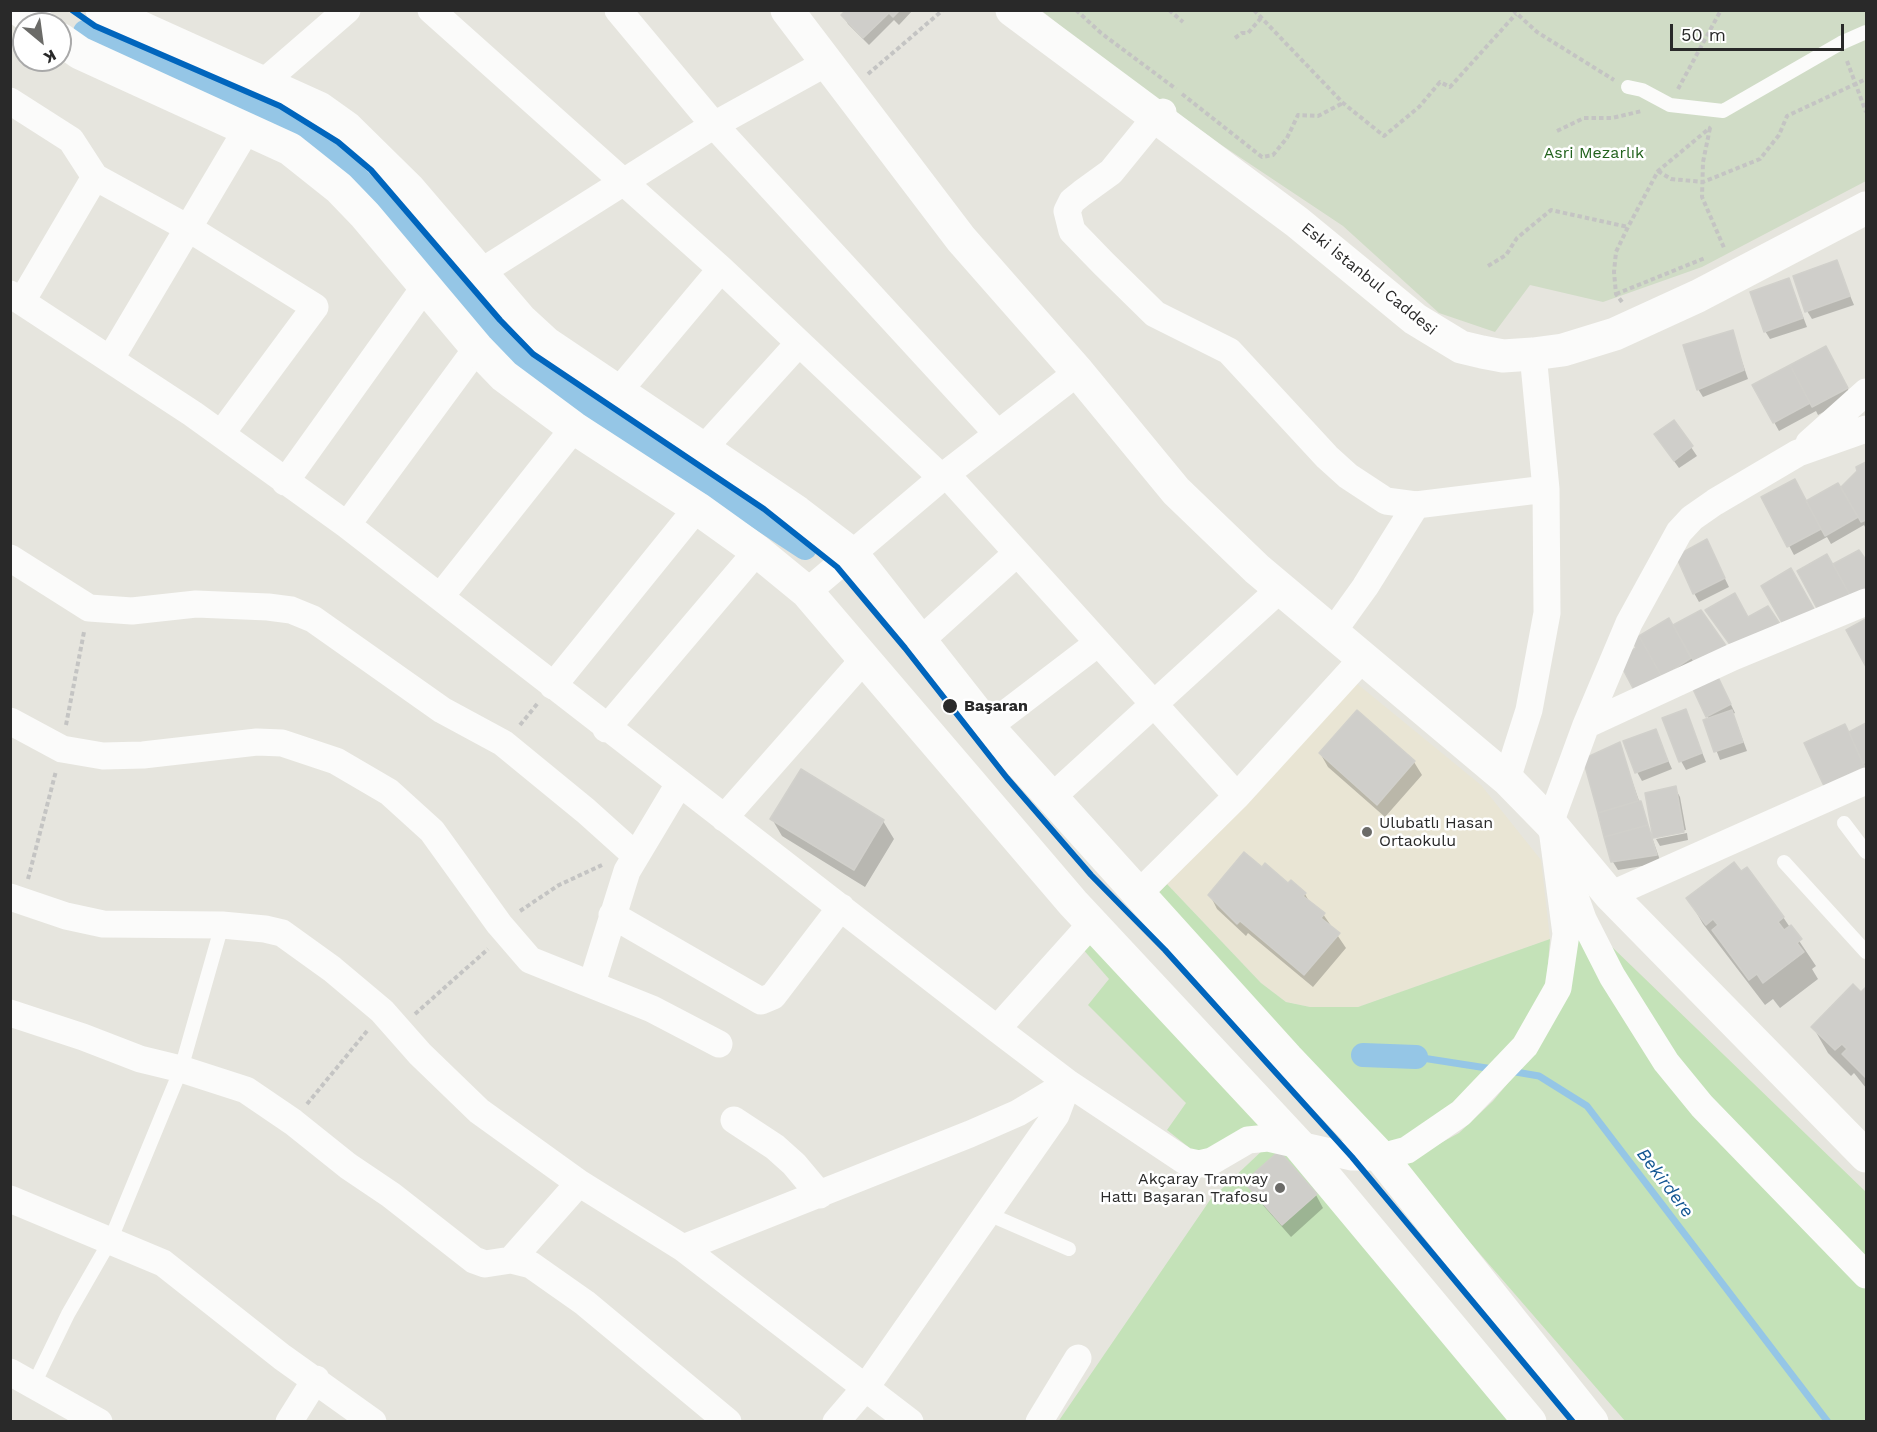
<!DOCTYPE html>
<html>
<head>
<meta charset="utf-8">
<style>
  body { margin:0 }
  #map { position:relative; width:1877px; height:1432px; overflow:hidden; background:#e6e5de; font-family:"Work Sans",sans-serif }
  canvas { display:block }
  .frame { position:absolute; inset:0; border:12px solid #292929; pointer-events:none }
  .north { position:absolute; left:12px; top:12px; width:60px; height:60px; box-sizing:border-box; background:#fff; border:2px solid #a9a9a9; border-radius:50%; rotate:151deg; font-size:16px; font-weight:700; line-height:24px; text-align:center; color:#292929 }
  .north::after { content:''; display:block; margin:auto; width:21px; height:27px; background:#6b6b68; clip-path:polygon(50% 0,100% 100%,50% 72%,0 100%) }
  .scale { position:absolute; left:1670px; top:24px; width:174px; height:27px; box-sizing:border-box; border:3px solid #292929; border-top:0; padding-left:8px; font-size:18px; line-height:21px; white-space:nowrap; color:#292929; -webkit-text-stroke:4px #fff; paint-order:stroke }
</style>
</head>
<body>
<div id="map">
<canvas width="1877" height="1432"></canvas>
<div class="frame"></div>
<div class="north">K</div>
<div class="scale">50 m</div>
</div>
<script>
const context = document.querySelector('canvas').getContext('2d');
context.lineJoin = 'round';
function paint(path, color) { context.fillStyle = color; context.fill(path, 'evenodd'); }
const shape = rows => new Path2D(rows.map(r => 'M' + r).join(''));
function stroke(path, color, width, dash) { context.strokeStyle = color; context.lineWidth = width; context.lineCap = dash ? 'butt' : 'round'; context.setLineDash(dash || []); context.stroke(path); }
function label(font, color, halo, rows, align = 'center') {
  context.font = font + ' "Work Sans",sans-serif'; context.lineWidth = 5; context.setLineDash([]); context.textBaseline = 'middle'; context.strokeStyle = halo; context.fillStyle = color; for (const [text, x, y, turn = 0] of rows) {
    context.save(); context.translate(x, y); context.rotate((+turn || 0) * Math.PI / 180); context.textAlign = isNaN(turn) ? turn : align; if (halo) context.strokeText(text, 0, 0); context.fillText(text, 0, 0); context.restore();
  }
}
paint(shape([
  [1355,682,1481,785,1541,860,1550,939,1358,1007,1310,1007,1286,1002,1261,983,1167,884]
]), '#e9e5d4');
paint(shape([
  [1167,884,1261,983,1286,1002,1310,1007,1358,1007,1550,939,1546,990,1521,1040,1481,1084,1385,1150,1151,901],
  [1583,919,1866,1192,1866,1421,1625,1421,1402,1164,1459,1133,1493,1101,1533,1053],
  [1094,933,1278,1131,1201,1157,1167,1130,1186,1103,1088,1005,1109,979,1081,947],
  [1266,1147,1294,1149,1513,1422,1058,1422,1210,1200]
]), '#c4e2b8');
paint(shape([
  [1042,11,1866,11,1866,181,1702,267,1603,302,1530,285,1495,332,1439,313,1343,226,1220,144,1090,50]
]), '#d0dcc6');
paint(shape([
  [848,10,913,10,899,25,894,20,869,45,848,24,843,15],
  [1836,262,1854,305,1812,319,1807,311],
  [1789,280,1807,327,1770,339,1765,331],
  [1732,332,1748,379,1703,397,1698,389],
  [1831,356,1852,397,1818,415,1816,411,1779,431,1754,386],
  [1674,422,1697,456,1679,468,1661,443],
  [1866,464,1866,529,1864,525,1831,544,1827,537,1794,555,1763,497,1806,503,1840,489,1859,471,1858,468],
  [1711,550,1729,587,1699,602,1694,593],
  [1859,552,1866,563,1866,601,1826,622,1832,566],
  [1700,612,1726,648,1676,677,1638,648],
  [1866,621,1866,664,1848,631],
  [1722,686,1735,713,1733,714,1747,751,1720,760,1705,721,1709,719,1707,716],
  [1685,711,1706,762,1686,770,1681,761],
  [1357,712,1414,762,1422,775,1385,817,1328,767,1320,753],
  [1866,725,1866,777,1830,794,1849,733],
  [1655,731,1672,769,1642,781,1637,772],
  [1619,744,1661,863,1618,870,1613,862,1585,760],
  [1675,788,1680,797,1686,830,1655,836,1655,838,1655,837],
  [772,819,883,821,894,839,865,887,782,836],
  [1687,833,1688,840,1660,846,1656,839],
  [1262,869,1305,894,1310,903,1323,914,1346,948,1313,987,1248,933,1246,936,1217,909,1210,895],
  [1688,898,1783,917,1816,966,1812,969,1818,979,1780,1008,1773,999,1765,1005,1703,924],
  [1866,989,1866,1088,1854,1073,1851,1076,1828,1053,1813,1027],
  [1246,1182,1316,1195,1323,1208,1291,1237,1254,1195]
]), '#0003');
stroke(shape([
  [1416,1057,1493,1069],
  [1510,1071,1539,1076,1587,1106,1828,1422]
]), '#95c6e6', 7);
stroke(shape([
  [85,32,297,128,344,164,391,210,527,365,805,548],
  [1363,1055,1416,1057]
]), '#95c6e6', 24);
const building = shape([
  [846,10,886,10,889,13,863,38,841,15,846,10],
  [886,10,900,10,893,17,886,10],
  [1837,260,1850,296,1805,312,1793,276,1837,260],
  [1789,278,1803,318,1764,332,1750,292,1789,278],
  [1733,330,1744,370,1697,390,1683,345,1733,330],
  [1826,346,1848,388,1812,407,1790,365,1826,346],
  [1790,365,1810,403,1773,423,1752,385,1790,365],
  [1674,420,1693,446,1674,461,1654,434,1674,420],
  [1866,462,1866,520,1861,522,1841,487,1857,471,1856,467,1866,462],
  [1795,479,1821,529,1787,547,1761,497,1795,479],
  [1838,483,1858,517,1825,536,1806,501,1838,483],
  [1707,539,1725,578,1693,594,1676,556,1707,539],
  [1859,550,1866,560,1866,591,1851,597,1833,564,1859,550],
  [1827,554,1851,597,1820,614,1797,571,1827,554],
  [1791,568,1814,609,1784,626,1761,586,1791,568],
  [1735,593,1748,617,1768,606,1782,627,1734,650,1705,610,1735,593],
  [1701,610,1727,647,1696,665,1673,625,1701,610],
  [1669,618,1691,658,1662,677,1639,636,1669,618],
  [1866,619,1866,667,1846,630,1866,619],
  [1639,636,1662,677,1635,692,1617,658,1636,648,1632,640,1639,636],
  [1717,675,1731,704,1706,717,1692,687,1717,675],
  [1686,709,1702,753,1679,762,1662,718,1686,709],
  [1357,710,1415,761,1377,805,1319,753,1357,710],
  [1732,710,1743,742,1714,752,1703,720,1732,710],
  [1866,723,1866,762,1863,764,1849,732,1866,723],
  [1845,724,1865,767,1824,786,1804,743,1845,724],
  [1656,729,1668,761,1635,773,1623,741,1656,729],
  [1620,742,1638,801,1598,813,1583,759,1620,742],
  [801,769,884,820,854,870,770,819,801,769],
  [1676,786,1684,832,1653,838,1645,793,1676,786],
  [1638,801,1641,801,1648,825,1604,837,1598,813,1638,801],
  [1648,825,1657,855,1611,862,1604,837,1648,825],
  [1244,852,1262,867,1265,863,1288,883,1291,880,1306,893,1303,896,1325,913,1321,918,1340,933,1304,975,1240,921,1237,924,1208,895,1244,852],
  [1734,862,1741,871,1747,867,1784,917,1778,922,1784,930,1791,925,1802,939,1797,943,1804,952,1763,983,1757,974,1749,980,1712,930,1718,925,1713,919,1706,925,1686,898,1734,862],
  [1853,984,1861,992,1866,987,1866,1078,1842,1054,1847,1049,1842,1044,1835,1050,1811,1027,1853,984],
  [1279,1151,1317,1194,1282,1225,1244,1182,1279,1151]
]);
paint(building, '#cfceca');
stroke(building, '#d1d0cb', 1.5);
stroke(shape([
  [1076,10,1101,33,1176,89],
  [1169,10,1183,22],
  [1254,10,1343,103,1384,136,1419,107,1440,82,1450,87,1516,14],
  [1513,10,1537,32,1614,80],
  [1235,38,1242,33,1248,33,1261,18],
  [1847,61,1866,112],
  [868,74,943,10],
  [1678,89,1721,10],
  [1182,94,1262,157,1273,155,1287,138,1298,115,1318,116,1343,103],
  [1710,128,1703,162,1702,197,1725,250],
  [1557,131,1584,118,1612,118,1642,111],
  [1658,171,1671,179,1703,182,1760,159,1779,135,1787,116,1866,79],
  [1488,266,1506,255,1517,238,1551,210,1628,227],
  [1616,294,1705,258],
  [1622,302,1616,294,1614,272,1616,252,1628,227,1658,171,1711,127],
  [66,725,84,632],
  [520,725,538,703],
  [28,879,56,771],
  [520,911,559,885,602,865],
  [415,1014,488,949],
  [307,1104,367,1031]
]), '#c4c4c3', 4, [4.5, 3]);
stroke(shape([
  [1628,87,1642,90,1670,105,1723,111,1841,43,1866,32],
  [1844,823,1866,852],
  [1784,862,1866,952],
  [986,1213,1069,1249],
  [34,1384,68,1314,110,1241,181,1069,222,925]
]), '#fbfbfa', 14);
stroke(shape([
  [431,10,721,269,942,478],
  [618,10,714,125,997,433],
  [264,82,347,10],
  [10,101,71,140,95,177,188,228,315,307,221,434],
  [1163,112,1155,118,1111,172,1082,193,1072,201,1067,211,1072,231,1103,263,1155,314,1229,351,1327,457,1348,476,1386,501,1416,505,1546,489],
  [481,272,714,125,828,62],
  [10,294,193,414,347,525,997,1029,1068,1083,1185,1161,1199,1164,1212,1161,1248,1140,1268,1138,1352,1157,1381,1157,1407,1150,1461,1113,1525,1046,1558,988,1566,934,1552,829],
  [22,301,95,177],
  [111,358,247,129],
  [617,393,721,269],
  [1809,443,1866,392],
  [704,448,799,343],
  [946,474,1237,796],
  [285,482,426,285],
  [347,525,477,348],
  [10,558,89,608,132,611,196,604,268,607,291,610,313,619,442,710,503,743,586,811,635,855],
  [807,592,946,474,1078,372],
  [440,597,574,428],
  [1332,633,1365,587,1416,505],
  [920,641,1017,553],
  [553,686,697,508],
  [10,721,62,749,103,756,143,755,257,742,282,743,336,761,389,792,432,831,499,924,530,960,652,1009,719,1044],
  [1586,725,1733,657,1866,602],
  [988,727,1098,643],
  [606,729,757,551],
  [1507,779,1529,710,1547,613,1546,489,1533,354],
  [1051,798,1280,589],
  [724,818,865,658],
  [1556,840,1550,823,1586,725,1629,623,1679,532,1692,518,1715,502,1798,453,1866,429],
  [1571,885,1583,919,1612,976,1666,1062,1702,1106,1866,1275],
  [1138,894,1237,796,1363,658],
  [1610,895,1866,781],
  [10,897,66,916,103,924,222,925,265,929,282,933,332,969,382,1011,420,1054,479,1111,579,1183,683,1248,910,1422],
  [612,915,761,1001,773,996,841,907],
  [592,983,627,871,679,784],
  [10,1013,83,1037,140,1059,181,1069,246,1090,293,1122,348,1166,391,1195,474,1260,485,1264,511,1260,531,1265,585,1303,728,1422],
  [997,1029,1092,923],
  [734,1120,775,1147,794,1164,820,1195],
  [10,1199,163,1263,282,1357,373,1422],
  [683,1248,970,1134,1018,1113,1068,1083],
  [511,1260,579,1183],
  [10,1372,99,1422],
  [289,1422,316,1379],
  [836,1422,866,1387,1056,1115,1068,1083],
  [1039,1422,1078,1358]
]), '#fbfbfa', 27);
stroke(shape([
  [787,10,961,239,1078,372,1176,491,1257,569,1507,779,1550,823,1610,895,1866,1156]
]), '#fbfbfa', 33);
stroke(shape([
  [20,10,39,24],
  [102,10,319,108,347,128,409,189,521,320,546,343,797,512,852,554,988,727,1287,1058,1381,1157,1592,1422],
  [1012,10,1297,222,1415,319,1461,347,1482,352,1503,356,1533,354,1563,350,1615,334,1698,296,1866,208],
  [60,39,80,53,290,149,339,188,365,215,477,348,504,376,574,428,697,508,757,551,807,592,1073,903,1298,1144,1530,1422]
]), '#fbfbfa', 33);
stroke(shape([
  [72,10,95,26,280,106,338,142,371,170,500,320,533,354,764,509,837,567,905,648,1007,778,1091,875,1165,950,1352,1157,1573,1422]
]), '#0065bd', 6);
for (const [x, y, r, color] of [
  [950,706,8,"#292929"],
  [1367,832,6,"#6b6b68"],
  [1280,1188,6,"#6b6b68"]
]) { const dot = new Path2D(); dot.arc(x, y, r, 0, 2 * Math.PI); context.fillStyle = color; context.fill(dot); stroke(dot, '#fff', 2); }
label('16px', '#22621d', '#fff', [
  ["Asri Mezarlık",1594,153]
]);
label('16px', '#292929', '#fff', [
  ["Eski İstanbul Caddesi",1369,279,39]
]);
label('bold 16px', '#292929', '#fff', [
  ["Başaran",964,706]
], 'left');
label('16px', '#292929', '#fff', [
  ["Ulubatlı Hasan",1379,823],
  ["Ortaokulu",1379,841],
  ["Akçaray Tramvay",1268,1179,"right"],
  ["Hattı Başaran Trafosu",1268,1197,"right"]
], 'left');
label('italic 18px', '#135692', '#fff', [
  ["Bekirdere",1665,1183,53]
]);
</script>
</body>
</html>
